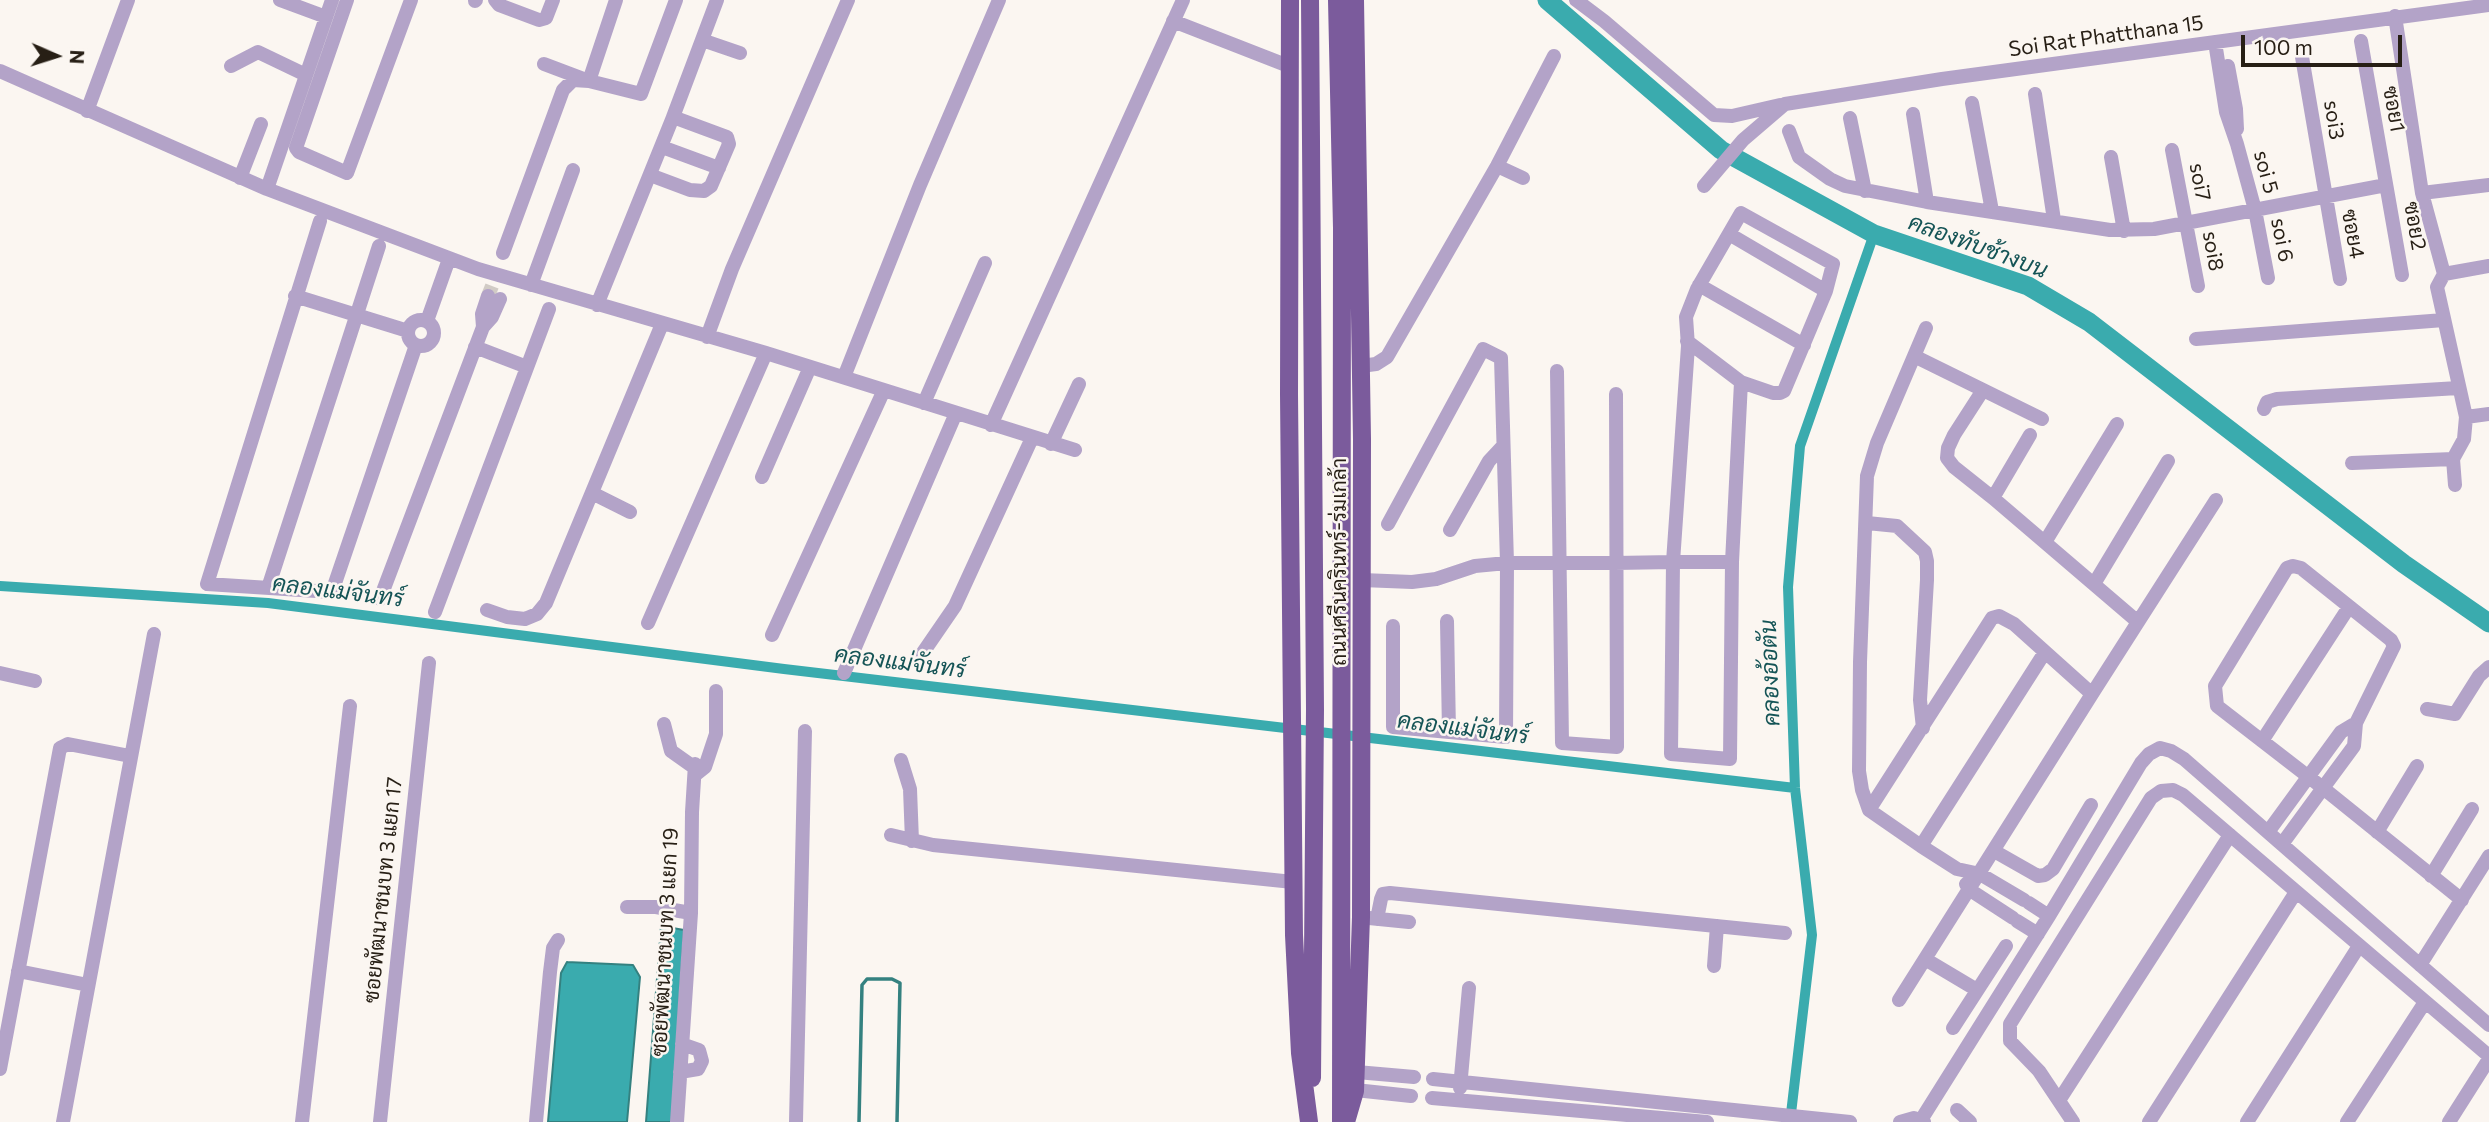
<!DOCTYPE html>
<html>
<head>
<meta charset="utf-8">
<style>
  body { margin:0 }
  #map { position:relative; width:2489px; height:1122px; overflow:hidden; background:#fbf6f1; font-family:Commissioner,sans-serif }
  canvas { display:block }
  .north { position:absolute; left:21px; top:21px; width:70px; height:70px; -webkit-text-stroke:5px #fbf6f1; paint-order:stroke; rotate:93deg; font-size:19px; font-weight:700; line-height:28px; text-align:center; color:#271f15 }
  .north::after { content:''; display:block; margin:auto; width:24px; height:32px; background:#271f15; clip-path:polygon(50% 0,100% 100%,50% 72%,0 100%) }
  .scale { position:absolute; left:2241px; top:35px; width:161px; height:32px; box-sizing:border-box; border:4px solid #271f15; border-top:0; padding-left:9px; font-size:21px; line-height:24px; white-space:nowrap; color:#271f15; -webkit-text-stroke:5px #fbf6f1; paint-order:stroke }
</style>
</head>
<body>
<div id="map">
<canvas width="2489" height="1122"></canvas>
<div class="north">N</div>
<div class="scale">100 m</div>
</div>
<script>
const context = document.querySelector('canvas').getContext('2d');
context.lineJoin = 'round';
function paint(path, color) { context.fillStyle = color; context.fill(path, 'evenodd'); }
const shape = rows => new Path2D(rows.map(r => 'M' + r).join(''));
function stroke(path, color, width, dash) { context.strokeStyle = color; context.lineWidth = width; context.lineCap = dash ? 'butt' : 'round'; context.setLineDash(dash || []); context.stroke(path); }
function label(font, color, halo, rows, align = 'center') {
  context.font = font + ' Commissioner,Sarabun,sans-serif'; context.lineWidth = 5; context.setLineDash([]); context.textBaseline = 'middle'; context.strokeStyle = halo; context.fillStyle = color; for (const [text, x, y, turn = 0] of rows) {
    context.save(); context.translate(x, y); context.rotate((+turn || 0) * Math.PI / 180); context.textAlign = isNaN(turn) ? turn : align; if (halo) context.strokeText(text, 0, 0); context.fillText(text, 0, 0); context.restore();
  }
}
const water = shape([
  [661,926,684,930,672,1122,646,1122,661,926],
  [567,962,633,965,640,977,627,1122,548,1122,561,973,567,962]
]);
paint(water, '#3aabae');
stroke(water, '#348180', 2);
stroke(shape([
  [859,1122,862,985,867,979,892,979,900,983,897,1122]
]), '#348180', 3.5);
stroke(shape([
  [0,586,268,603,784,669,1795,788],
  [1790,1122,1812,935,1795,788,1788,587,1800,446,1874,234]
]), '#3aabae', 10);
stroke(shape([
  [1547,0,1721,150,1874,234,2028,286,2089,322,2404,564,2489,623]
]), '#3aabae', 19);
stroke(shape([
  [488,296,492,286]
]), '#d1cbc5', 14, [14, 7]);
stroke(shape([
  [280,0,326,17],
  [347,0,296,148,299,152,347,173,411,0],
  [495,0,499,5,539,20,546,18,553,0],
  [1576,0,1604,21,1714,115,1732,116,1780,105],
  [475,1,476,0],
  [2395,16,2422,193,2444,274,2437,287,2466,417,2464,439,2453,459,2455,485],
  [1173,21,1291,67],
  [702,40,740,53],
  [2361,41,2402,275],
  [2215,42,2226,112,2237,144,2255,210,2268,278],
  [2301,51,2340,279],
  [544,64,589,81,641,94,676,0],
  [231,66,258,52,306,75],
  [2228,66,2236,109,2237,129],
  [0,71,267,189,478,269,766,353,1075,450],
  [589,81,616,0],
  [2035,94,2054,220],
  [1972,103,1992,211],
  [87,111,128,0],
  [1913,114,1927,202],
  [1850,118,1865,191],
  [1789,131,1799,157,1830,179,1845,186,1927,202,2110,230,2154,229,2386,185],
  [662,147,719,168],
  [2172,150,2198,286],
  [2111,157,2124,231],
  [1497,166,1523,178],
  [650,175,690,190,704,191,711,186,729,144,727,137,673,117],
  [240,178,261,124],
  [1704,186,1743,140,1785,104,1942,79,2489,5],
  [267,189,332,0],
  [2422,193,2489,185],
  [320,221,207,584,332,592,416,345],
  [1729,234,1826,291,1784,391,1780,393,1773,393,1741,382],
  [503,253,563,90,573,80,589,81],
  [2444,274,2489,266],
  [531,285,573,170],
  [1699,285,1804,345],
  [295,296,408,331],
  [488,296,482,314,483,327,492,317,500,299],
  [597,305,673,117,717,0],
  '408 333a13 13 0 1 1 26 0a13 13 0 1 1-26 0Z',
  [427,321,449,259],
  [1926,328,1877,443,1867,476,1860,662,1859,771,1862,790,1869,810,1921,846,1957,869,1980,874,2024,900],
  [707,337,732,269,848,0],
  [2196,339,2444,320],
  [1687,341,1741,382,1732,562],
  [475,347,527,367],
  [1914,356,2042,419],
  [1361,366,1376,364,1387,357,1497,166,1554,56],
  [1557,371,1562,743,1617,747,1616,394],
  [844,377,920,185,999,0],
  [1983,390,1954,435,1948,448,1947,458,1954,467,1993,498],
  [924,403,985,263],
  [2264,409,2267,402,2277,399,2458,388],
  [2466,417,2489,414],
  [991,425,1183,0],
  [2030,435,1993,498,2138,622,2092,694],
  [1051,444,1079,384],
  [2352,463,2453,459],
  [762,477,810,367],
  [592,493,630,512],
  [1867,523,1897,526,1925,552,1927,561,1927,580,1920,700,1923,728],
  [1388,524,1483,349,1501,358,1507,563,1506,737,1393,727,1393,626],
  [1450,530,1489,461,1503,446],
  [2045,542,2117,424],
  [1362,580,1412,582,1436,579,1475,566,1507,563,1615,563,1673,562,1732,562,1730,759,1671,754,1673,562,1688,346,1686,317,1697,289,1741,213,1833,264,1826,291],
  [2094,584,2168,461],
  [268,588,379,246],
  [380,599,483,327],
  [487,610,507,617,525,619,537,614,546,603,662,324],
  [435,612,549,309],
  [1447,621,1449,732],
  [2138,622,2216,500],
  [648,623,766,353],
  [772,635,884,390],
  [922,654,955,606,1032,438],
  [0,673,35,681],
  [844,673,956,413],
  [2427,709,2455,714,2479,676,2489,667],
  [664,724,671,751,695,768],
  [2262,741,2349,607],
  [901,760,910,789,912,841],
  [695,775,705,767,716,734,716,691],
  [1869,810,1992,618,1999,616,2014,624,2092,694,1899,1000],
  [2268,832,2341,732,2356,723],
  [2377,832,2417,766],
  [891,835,933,845,1293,882],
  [2282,844,2323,788,2354,746,2356,723,2394,646,2391,640,2301,568,2293,566,2287,568,2215,686,2217,706,2323,788,2462,900],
  [1921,846,2045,652],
  [1994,851,2038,876,2045,875,2053,869,2091,805],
  [2431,876,2472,809],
  [1966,884,1970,890,2013,918],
  [2029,903,2049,916],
  [627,907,656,907,691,913],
  [1369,918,1409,922],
  [1377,919,1381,899,1383,894,1390,893,1785,933],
  [2017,921,2038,934],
  [1925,959,1977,990],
  [2420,965,2489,856],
  [1714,966,1717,926],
  [18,971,88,985],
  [1953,1028,2006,946],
  [0,1069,60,748,68,744,130,756],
  [1345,1071,1414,1077],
  [680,1072,698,1069,702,1061,699,1050,682,1044],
  [1433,1079,1850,1122],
  [1460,1088,1469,988],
  [1346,1089,1411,1096],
  [1432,1098,1707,1122],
  [2060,1099,2230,835],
  [1957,1110,1970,1122],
  [1921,1120,2049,916,2141,763,2149,754,2160,748,2171,751,2184,759,2489,1025],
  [63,1122,154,634],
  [302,1122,350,706],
  [380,1122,429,663],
  [536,1122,550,972,553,948,558,940],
  [677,1122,691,913,692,812,695,764],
  [796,1122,805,731],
  [1900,1122,1914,1118,1924,1122],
  [2073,1122,2039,1071,2010,1041,2010,1024,2151,798,2161,791,2173,790,2183,795,2489,1056],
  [2149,1122,2296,892],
  [2247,1122,2359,946],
  [2347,1122,2425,1002],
  [2449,1122,2489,1059]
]), '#b3a3c8', 14);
stroke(shape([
  [1290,0,1289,394,1294,935,1300,1053,1309,1122],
  [1310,0,1315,709,1312,1078],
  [1337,0,1342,228,1341,1122],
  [1346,1122,1355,1091,1361,917,1362,439,1355,0]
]), '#7b5b9c', 18);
label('21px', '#271f15', '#fbf6f1', [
  ["Soi Rat Phatthana 15",2106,36,-8],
  ["ซอย1",2394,109,80],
  ["soi3",2334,120,81],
  ["soi 5",2266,172,75],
  ["soi7",2200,182,79],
  ["ซอย2",2415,226,80],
  ["ซอย4",2353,234,80],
  ["soi 6",2282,240,79],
  ["soi8",2213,251,80],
  ["ถนนศรีนครินทร์-ร่มเกล้า",1339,562,-90],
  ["ซอยพัฒนาชนบท 3 แยก 17",383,890,-84],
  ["ซอยพัฒนาชนบท 3 แยก 19",665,942,-87]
]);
label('italic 23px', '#155456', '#fbf6f1', [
  ["คลองทับช้างบน",1978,246,20],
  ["คลองแม่จันทร์",338,591,7],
  ["คลองแม่จันทร์",900,662,7],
  ["คลองอ้อตัน",1770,673,-92],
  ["คลองแม่จันทร์",1463,728,7]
]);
</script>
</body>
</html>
